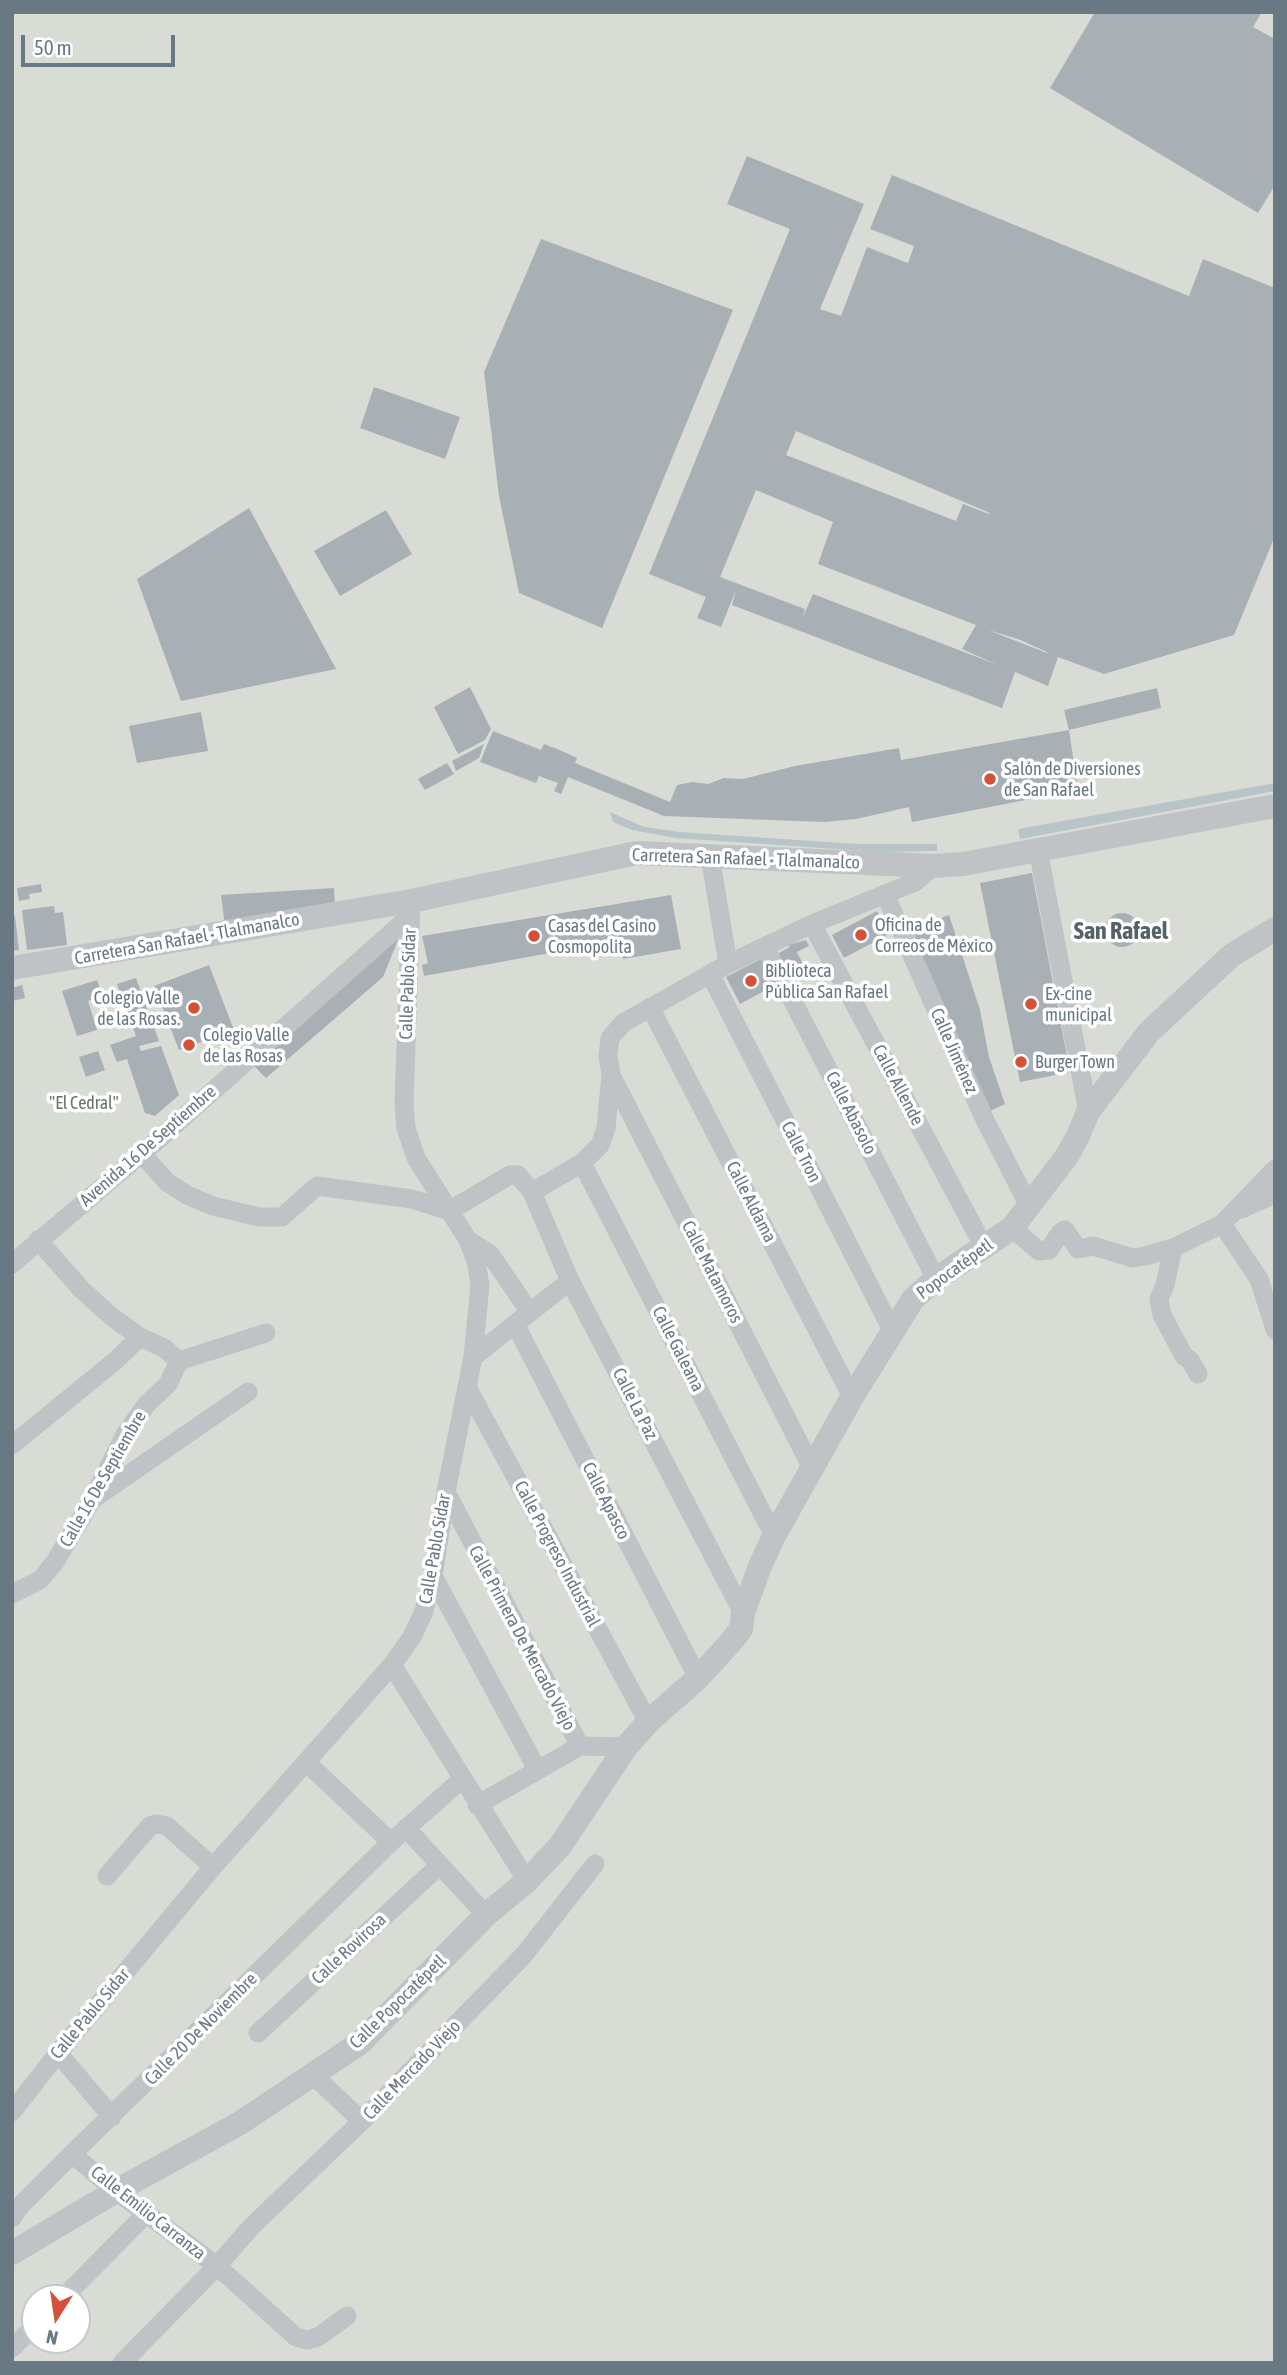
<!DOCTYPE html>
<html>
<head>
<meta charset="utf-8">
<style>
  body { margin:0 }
  #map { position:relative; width:1287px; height:2375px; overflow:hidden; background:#f7f7f5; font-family:"Asap Condensed",sans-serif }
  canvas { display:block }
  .frame { position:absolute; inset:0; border:14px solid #697983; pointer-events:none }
  .north { position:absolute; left:21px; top:2284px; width:70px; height:70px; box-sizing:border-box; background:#fff; border:2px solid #c3c9cd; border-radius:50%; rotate:192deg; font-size:19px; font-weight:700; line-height:28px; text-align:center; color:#697983 }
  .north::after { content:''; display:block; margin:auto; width:24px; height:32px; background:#d65037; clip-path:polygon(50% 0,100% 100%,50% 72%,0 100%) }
  .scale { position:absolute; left:21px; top:35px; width:154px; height:32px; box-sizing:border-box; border:4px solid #697983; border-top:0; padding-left:9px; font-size:21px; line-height:24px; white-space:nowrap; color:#697983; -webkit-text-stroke:5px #fff; paint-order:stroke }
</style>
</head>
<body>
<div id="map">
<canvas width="1287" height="2375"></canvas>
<div class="frame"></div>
<div class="north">N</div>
<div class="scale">50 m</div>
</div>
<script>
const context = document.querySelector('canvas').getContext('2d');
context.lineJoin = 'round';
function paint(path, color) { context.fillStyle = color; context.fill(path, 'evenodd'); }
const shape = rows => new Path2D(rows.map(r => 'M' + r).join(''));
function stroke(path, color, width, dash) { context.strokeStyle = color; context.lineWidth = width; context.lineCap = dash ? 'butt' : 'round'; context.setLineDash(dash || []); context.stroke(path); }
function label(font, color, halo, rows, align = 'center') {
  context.font = font + ' "Asap Condensed",sans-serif'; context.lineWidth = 7; context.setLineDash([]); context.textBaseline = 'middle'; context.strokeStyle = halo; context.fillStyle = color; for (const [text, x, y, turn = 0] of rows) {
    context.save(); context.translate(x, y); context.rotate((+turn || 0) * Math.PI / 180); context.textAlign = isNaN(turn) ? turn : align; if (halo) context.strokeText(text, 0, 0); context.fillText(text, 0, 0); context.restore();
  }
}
paint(shape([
  [12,12,1275,12,1275,2363,12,2363],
  [35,2298,77,2298,77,2340,35,2340]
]), '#d8dcd4');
paint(shape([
  [1275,783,1275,791,1020,839,1018,829],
  [610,812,644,827,680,832,857,844,937,844,937,851,881,852,676,838,632,830,613,822]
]), '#b8c4c8');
paint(shape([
  [1095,12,1262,12,1253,27,1275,39,1275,185,1258,213,1050,88],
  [747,156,864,204,820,309,841,316,867,247,908,263,914,246,870,229,892,175,1189,296,1203,259,1275,288,1275,536,1234,635,1104,674,1058,657,1048,686,1015,672,1002,708,732,605,736,590,721,627,697,618,706,597,649,574,790,229,727,204],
  [796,431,990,513,989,514,963,504,956,521,786,455],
  [756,490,833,522,818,564,976,625,962,649,998,665,813,594,802,619,805,609,720,577],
  [988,630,1018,639,1047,652,1047,653],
  [541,239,733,310,602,628,519,593,499,496,484,372],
  [374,387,460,417,445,459,360,428],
  [249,508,336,669,181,701,137,579],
  [386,510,412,554,340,596,314,551],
  [470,687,491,729,485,740,458,754,434,707],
  [1157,688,1161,708,1069,730,1078,790,912,822,909,807,856,819,824,822,664,816,568,777,561,794,554,791,558,783,539,776,536,783,480,762,493,731,541,750,544,744,562,751,577,758,575,763,670,802,677,785,693,782,708,784,724,778,743,779,795,766,899,748,901,760,1069,730,1064,710],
  [201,712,208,751,137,763,129,726],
  [484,744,479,758,456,771,452,761],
  [447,763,454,774,425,790,418,779],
  [1032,873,1070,1072,1020,1082,980,883],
  [41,884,42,892,29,894,30,899,19,901,17,888],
  [334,888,335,908,225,926,221,895],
  [671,895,681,949,623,959,621,940,424,976,422,965,428,963,422,936],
  [54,906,55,913,63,912,67,945,27,950,22,910],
  [877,911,889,934,844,958,832,935],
  '1105 930a17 17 0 1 1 34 0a17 17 0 1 1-34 0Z',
  [949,915,980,1010,989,1057,1005,1104,988,1112,946,1022,912,929],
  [15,916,19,950,12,951,12,917],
  [394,935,398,940,383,977,266,1078,250,1062],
  [806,940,809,946,797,952,804,966,787,975,777,954,790,947,788,945],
  [763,958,777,984,740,1004,726,977],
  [209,965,234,1030,179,1050,154,986],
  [136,978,159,1041,139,1046,141,1051,161,1046,179,1095,155,1116,145,1113,127,1059,117,1062,110,1045,136,1036,117,984],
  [97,980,103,996,88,1001,97,1030,77,1036,62,991],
  [22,985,25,998,12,1001,12,988],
  [98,1051,105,1070,86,1077,79,1057]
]), '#a9b0b5');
stroke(shape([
  [1038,849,1088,1112],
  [710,856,728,964],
  [885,894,984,1118,1029,1206],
  [812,924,984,1247],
  [765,947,936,1279],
  [710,974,892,1330],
  [650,1007,852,1397],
  [611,1075,813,1470],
  [141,1153,167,1182,187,1195,213,1206,259,1217,282,1217,317,1186,412,1199,449,1211,510,1175,518,1175,532,1192,570,1281,743,1613],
  [582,1163,774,1536],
  [532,1192,582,1163,600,1145,606,1128,611,1074,608,1056,610,1038,623,1023,728,964,812,924,915,882,934,866],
  [1241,1209,1275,1194],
  [1222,1224,1259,1279,1275,1330],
  [1012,1228,1039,1251,1049,1250,1060,1233,1065,1230,1078,1249,1093,1246,1133,1258,1145,1256,1173,1248,1222,1224,1275,1169],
  [38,1240,81,1289,112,1317,140,1337,164,1348,179,1361],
  [468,1240,490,1254,529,1311],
  [1173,1248,1165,1285,1159,1299,1162,1315,1184,1356,1190,1360,1198,1374],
  [12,1264,160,1138,410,916],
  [515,1324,698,1678],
  [473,1357,570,1281],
  [179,1361,266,1333],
  [467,1387,648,1722],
  [12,1445,115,1361,140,1337],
  [446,1492,580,1746],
  [96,1497,248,1392],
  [433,1576,537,1769],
  [12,1594,40,1580,55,1562,92,1500,126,1433,146,1405,168,1384,179,1361],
  [392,1665,527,1881],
  [307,1763,391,1842],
  [477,1805,580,1746,626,1747],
  [406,1828,486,1915],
  [107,1876,150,1826,157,1824,167,1826,213,1867],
  [258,2033,440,1865],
  [58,2053,112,2117],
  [313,2075,362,2121],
  [12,2112,58,2053,213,1867,392,1665,412,1637,424,1611,433,1576,446,1492,473,1357,480,1285,476,1261,468,1240,416,1158,406,1128,404,1104,411,901],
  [72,2154,116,2191,217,2266,296,2337,307,2340,318,2337,347,2316],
  [12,2218,20,2206,72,2154,391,1842,461,1780],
  [63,2298,147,2213],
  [12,2348,35,2326],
  [122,2363,217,2266,252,2226,362,2121,523,1956,595,1864]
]), '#bfc3c6', 19);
stroke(shape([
  [12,968,411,901,637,853,934,866,963,864,1275,806],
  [12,2253,116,2191,240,2123,360,2043,486,1915,527,1881,560,1846,626,1747,648,1722,698,1678,730,1643,741,1629,743,1613,760,1566,774,1536,852,1397,913,1299,936,1279,1012,1228,1067,1156,1078,1136,1088,1112,1149,1032,1232,955,1275,929]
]), '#bfc3c6', 24);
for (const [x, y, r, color] of [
  [990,779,7,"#d65037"],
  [861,935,7,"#d65037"],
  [534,936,7,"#d65037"],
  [751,981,7,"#d65037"],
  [1031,1004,7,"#d65037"],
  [194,1008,7,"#d65037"],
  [189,1045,7,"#d65037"],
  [1021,1062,7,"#d65037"]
]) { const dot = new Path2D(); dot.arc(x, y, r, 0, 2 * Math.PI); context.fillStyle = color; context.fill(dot); stroke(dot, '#fff', 2.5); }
label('18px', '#697983', '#fff', [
  ["Salón de Diversiones",1004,769],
  ["de San Rafael",1004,790],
  ["Oficina de",875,925],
  ["Correos de México",875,946],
  ["Casas del Casino",548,926],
  ["Cosmopolita",548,947],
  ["Biblioteca",765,971],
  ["Pública San Rafael",765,992],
  ["Ex-cine",1045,994],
  ["municipal",1045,1015],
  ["Colegio Valle",180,998,"right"],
  ["de las Rosas.",180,1019,"right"],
  ["Colegio Valle",203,1035],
  ["de las Rosas",203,1056],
  ["Burger Town",1035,1062]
], 'left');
label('18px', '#697983', '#fff', [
  ["Carretera San Rafael - Tlalmanalco",746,859,2],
  ["Carretera San Rafael - Tlalmanalco",187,939,-10],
  ["Calle Pablo Sidar",408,984,-88],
  ["Calle Jiménez",954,1051,66],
  ["Calle Allende",898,1085,62],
  ["Calle Abasolo",851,1113,63],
  ["Avenida 16 De Septiembre",148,1146,-41],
  ["Calle Tron",801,1152,63],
  ["Calle Aldama",751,1202,63],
  ["Popocatépetl",955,1269,-36],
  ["Calle Matamoros",712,1272,63],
  ["Calle Galeana",678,1349,63],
  ["Calle La Paz",635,1404,63],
  ["Calle 16 De Septiembre",103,1479,-60],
  ["Calle Apasco",606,1501,63],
  ["Calle Pablo Sidar",435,1549,-80],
  ["Calle Progreso Industrial",557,1554,62],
  ["Calle Primera De Mercado Viejo",522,1638,62],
  ["Calle Rovirosa",349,1949,-43],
  ["Calle Popocatépetl",398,2002,-44],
  ["Calle Pablo Sidar",90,2014,-50],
  ["Calle 20 De Noviembre",201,2029,-45],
  ["Calle Mercado Viejo",412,2070,-46],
  ["Calle Emilio Carranza",148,2213,38]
]);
label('18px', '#687663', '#fff', [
  ["\"El Cedral\"",84,1103]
]);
label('bold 24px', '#566269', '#fff', [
  ["San Rafael",1121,931]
]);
</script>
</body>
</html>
